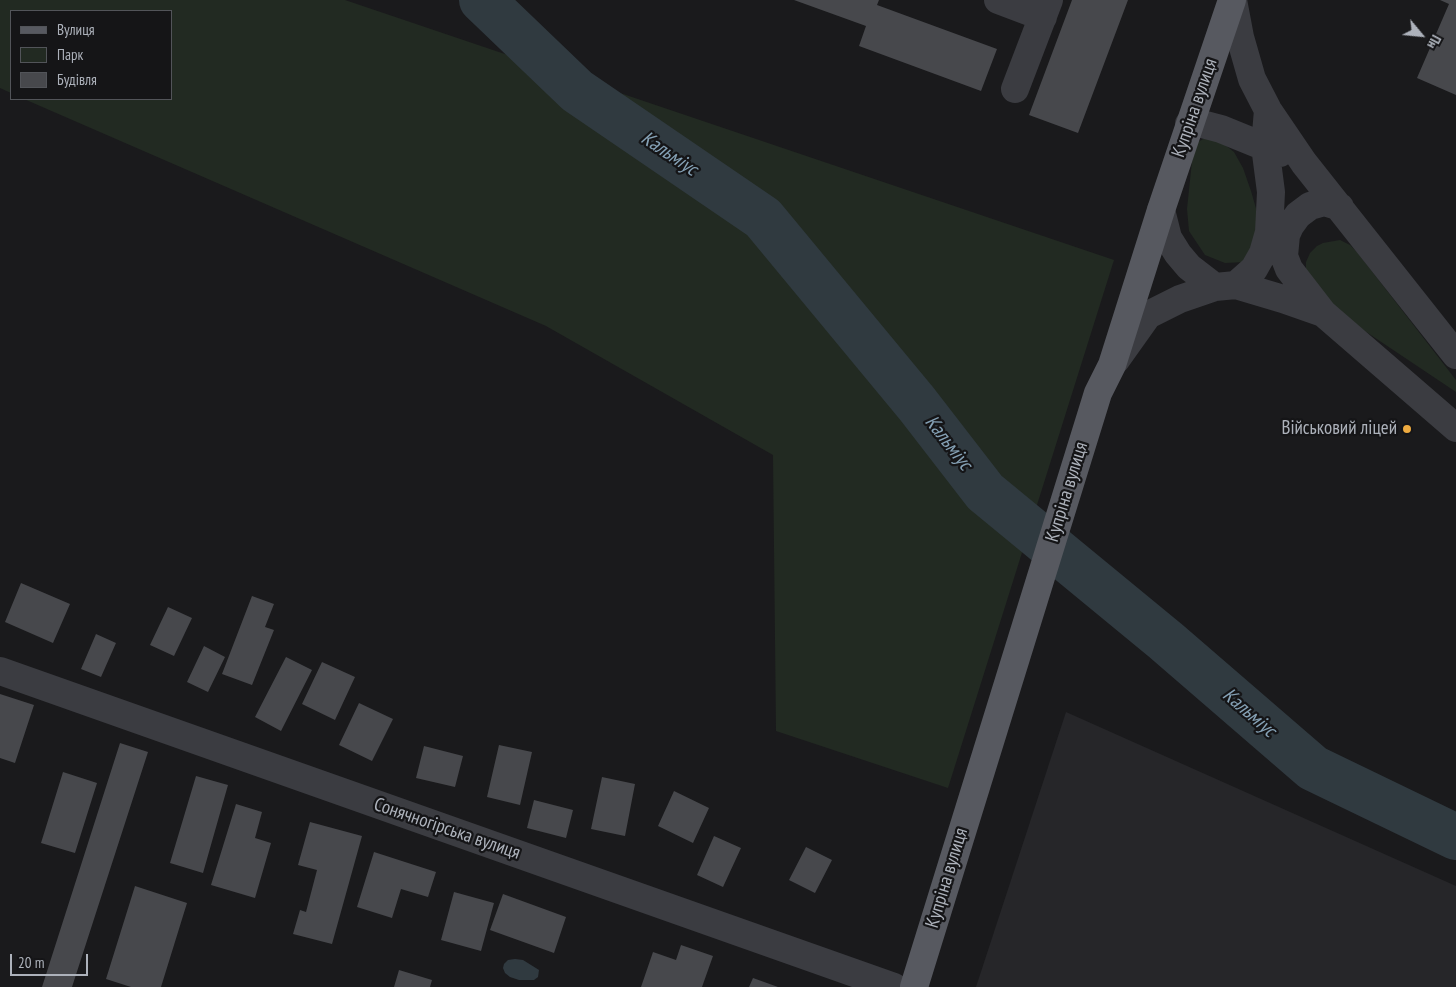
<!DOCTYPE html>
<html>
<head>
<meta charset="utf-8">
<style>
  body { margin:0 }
  #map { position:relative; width:1456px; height:987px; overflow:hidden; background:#1a1a1c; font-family:"PT Sans Narrow",sans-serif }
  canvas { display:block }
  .legend { position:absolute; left:10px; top:10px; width:162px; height:90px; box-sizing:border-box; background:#151517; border:1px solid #525459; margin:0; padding:6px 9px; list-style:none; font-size:15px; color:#adb2bb }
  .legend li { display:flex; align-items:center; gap:10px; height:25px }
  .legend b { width:25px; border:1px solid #525459 }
  .north { position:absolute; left:1396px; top:10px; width:50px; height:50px; -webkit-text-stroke:4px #151517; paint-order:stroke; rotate:118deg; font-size:14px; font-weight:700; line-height:20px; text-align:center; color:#adb2bb }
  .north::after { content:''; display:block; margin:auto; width:18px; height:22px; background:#adb2bb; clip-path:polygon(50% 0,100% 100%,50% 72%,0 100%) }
  .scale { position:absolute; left:10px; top:954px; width:78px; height:22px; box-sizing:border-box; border:2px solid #adb2bb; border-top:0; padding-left:6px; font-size:15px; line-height:18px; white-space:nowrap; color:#adb2bb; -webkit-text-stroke:4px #151517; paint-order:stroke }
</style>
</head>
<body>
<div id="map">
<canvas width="1456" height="987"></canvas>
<ul class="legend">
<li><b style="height:6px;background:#575960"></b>Вулиця</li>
<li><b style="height:14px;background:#222a22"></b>Парк</li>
<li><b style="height:14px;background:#47484c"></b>Будівля</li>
</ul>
<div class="north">Пн</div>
<div class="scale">20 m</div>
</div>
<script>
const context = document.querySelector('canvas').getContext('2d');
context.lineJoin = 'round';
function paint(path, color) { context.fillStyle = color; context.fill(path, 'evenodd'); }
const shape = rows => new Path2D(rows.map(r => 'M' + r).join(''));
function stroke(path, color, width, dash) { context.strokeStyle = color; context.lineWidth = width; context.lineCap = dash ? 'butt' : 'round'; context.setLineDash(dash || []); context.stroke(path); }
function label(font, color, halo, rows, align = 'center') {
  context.font = font + ' "PT Sans Narrow",sans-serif'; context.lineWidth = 4.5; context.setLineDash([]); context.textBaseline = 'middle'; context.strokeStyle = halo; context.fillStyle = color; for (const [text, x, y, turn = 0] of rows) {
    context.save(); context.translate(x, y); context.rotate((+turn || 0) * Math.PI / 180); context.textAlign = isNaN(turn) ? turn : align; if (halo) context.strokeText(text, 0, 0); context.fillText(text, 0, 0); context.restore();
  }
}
paint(shape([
  [1066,712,1456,886,1456,987,976,987]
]), '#262629');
paint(shape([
  [0,0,345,0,1114,260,948,788,776,731,773,455,546,326,24,99,171,99,171,11,11,11,11,93,0,88],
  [1205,138,1220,141,1234,152,1243,168,1251,191,1257,212,1256,242,1245,262,1225,263,1205,255,1189,231,1187,209,1192,161,1198,142],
  [1340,240,1350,245,1357,252,1456,380,1456,392,1323,303,1306,273,1306,262,1310,253,1317,246,1323,243]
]), '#222a22');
paint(shape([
  [515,959,523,960,539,970,538,977,534,980,519,980,510,977,505,973,503,968,504,964,508,960]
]), '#303a40');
stroke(shape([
  [482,0,577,91,763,218,917,404,985,492,1166,641,1313,768,1456,837]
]), '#303a40', 46);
paint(shape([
  [794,0,879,0,877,5,997,49,981,91,859,46,866,26],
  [1072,0,1128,0,1078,133,1029,115],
  [1440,0,1456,0,1456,95,1417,78,1449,4],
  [21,583,70,604,53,643,5,622],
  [252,596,274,604,265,627,274,630,252,685,222,674],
  [168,607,192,618,174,656,150,645],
  [96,634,116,643,101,677,81,669],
  [204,646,225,657,208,692,187,682],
  [286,657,312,670,281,731,255,717],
  [322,662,355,677,335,720,302,704],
  [0,694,34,705,15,763,0,758],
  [359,703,393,719,372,761,339,745],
  [120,743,148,752,72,987,42,987],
  [499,745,532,752,520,805,487,797],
  [424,746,463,756,455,787,416,778],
  [63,772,97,783,75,853,41,843],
  [196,776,228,785,203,873,170,863],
  [602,777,635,784,625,836,591,829],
  [674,791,709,808,693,843,658,826],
  [534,800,573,810,566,838,527,828],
  [236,804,262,812,255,838,271,843,255,898,211,885],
  [310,822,362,836,332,944,293,934,300,910,306,912,317,870,298,865],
  [714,836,741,848,723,887,697,875],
  [806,847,832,860,815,893,789,880],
  [374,852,436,872,428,897,401,889,392,918,357,907],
  [135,886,187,903,161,987,131,987,106,979],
  [454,892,494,903,481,951,441,940],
  [503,894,566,917,554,953,490,930],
  [681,945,713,956,702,987,641,987,653,952,676,960],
  [399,970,432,980,430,987,394,987],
  [753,978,778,987,749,987]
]), '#47484c');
stroke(shape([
  [998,0,1043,17],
  [1233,0,1240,37,1252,79,1268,110,1304,163,1456,355],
  [1015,89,1049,0],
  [1189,124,1202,124,1221,129,1280,153],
  [1161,210,1168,238,1178,254,1189,267,1215,287],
  [1236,285,1254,269,1263,253,1269,232,1271,192,1265,146,1268,110],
  [1323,313,1289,269,1284,256,1286,235,1290,226,1298,215,1310,206,1324,202,1340,207],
  [1116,360,1148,315,1180,299,1215,287,1236,285,1283,299,1323,313,1456,428],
  [0,671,894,987]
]), '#3b3c41', 28);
stroke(shape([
  [914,987,1098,393,1112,365,1161,210,1232,0]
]), '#575960', 28);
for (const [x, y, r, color] of [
  [1407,429,5,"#eeab40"]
]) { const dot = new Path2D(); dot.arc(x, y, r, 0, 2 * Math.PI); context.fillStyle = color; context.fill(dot); stroke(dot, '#151517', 2); }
label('19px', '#adb2bb', '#151517', [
  ["Купріна вулиця",1195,108,-71],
  ["Купріна вулиця",1067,492,-73],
  ["Сонячногірська вулиця",447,829,19],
  ["Купріна вулиця",947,878,-73]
]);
label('19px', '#adb2bb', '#151517', [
  ["Військовий ліцей",1397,429]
], 'right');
label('italic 20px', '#85a1b5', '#151517', [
  ["Кальміус",669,154,34],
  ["Кальміус",948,443,52],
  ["Кальміус",1249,713,41]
]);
</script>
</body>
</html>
